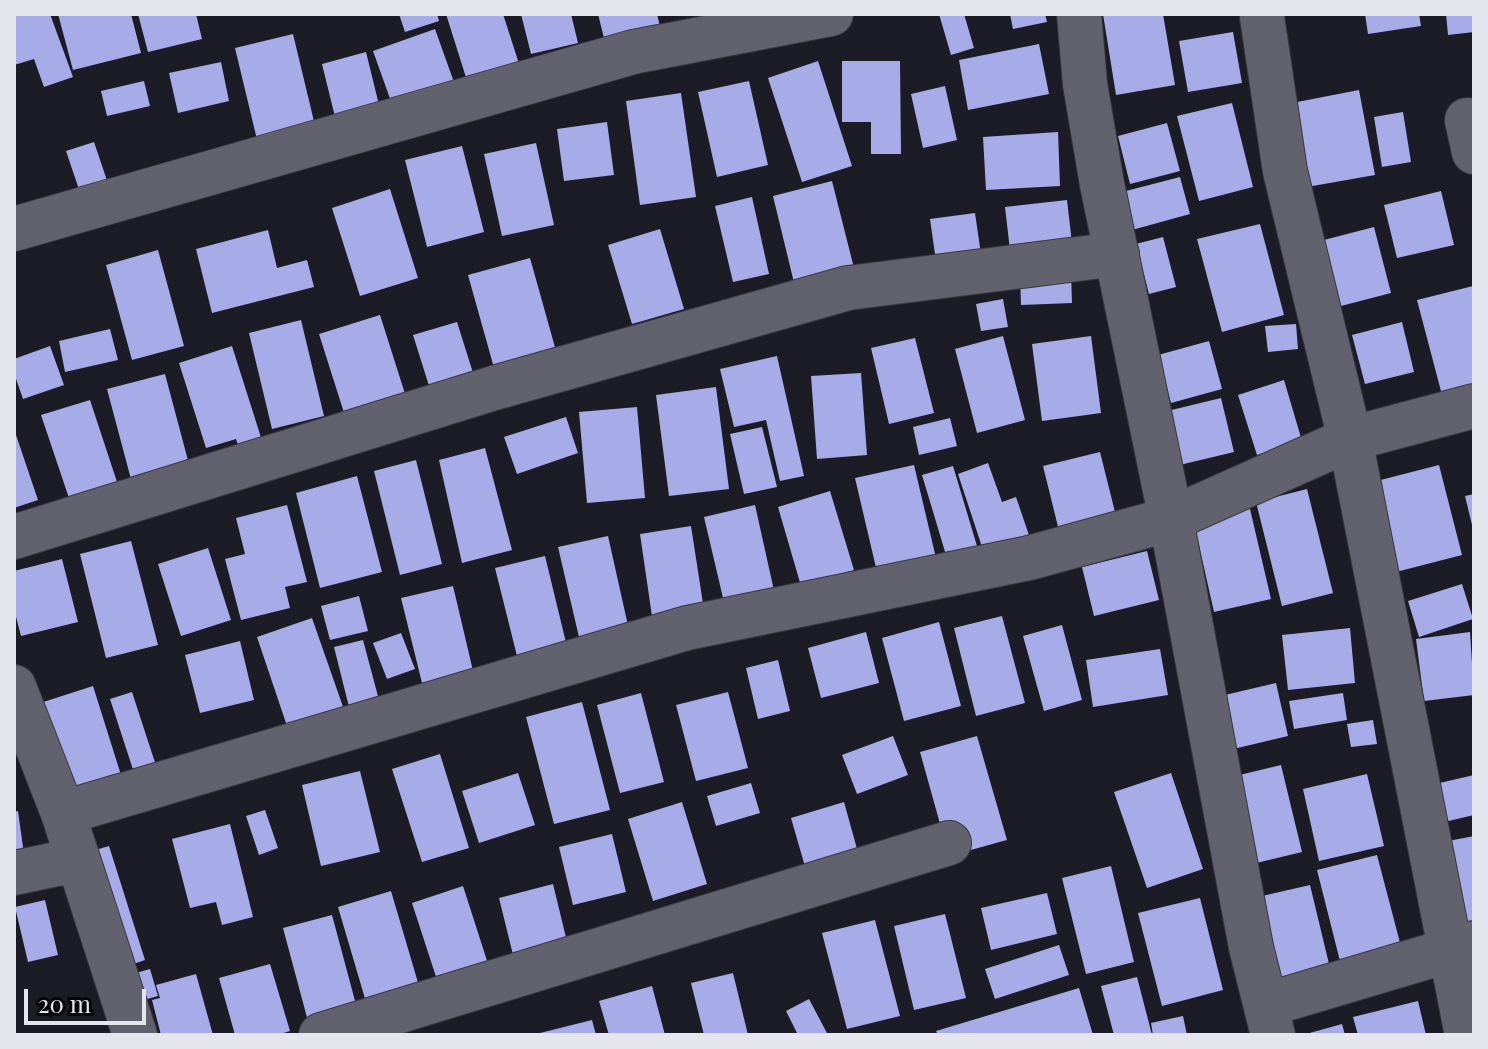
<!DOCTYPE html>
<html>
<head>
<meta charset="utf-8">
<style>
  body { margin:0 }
  #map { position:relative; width:1488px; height:1049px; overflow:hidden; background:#1b1c26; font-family:"Playfair Display",serif }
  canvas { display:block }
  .frame { position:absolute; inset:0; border:16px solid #e5e6ed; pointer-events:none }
  .scale { position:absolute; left:24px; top:989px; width:122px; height:36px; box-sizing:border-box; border:4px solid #e5e6ed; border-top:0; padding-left:10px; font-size:24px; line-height:28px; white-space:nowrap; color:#e5e6ed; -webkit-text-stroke:6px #07070b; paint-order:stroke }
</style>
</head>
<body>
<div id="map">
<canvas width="1488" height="1049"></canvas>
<div class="frame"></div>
<div class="scale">20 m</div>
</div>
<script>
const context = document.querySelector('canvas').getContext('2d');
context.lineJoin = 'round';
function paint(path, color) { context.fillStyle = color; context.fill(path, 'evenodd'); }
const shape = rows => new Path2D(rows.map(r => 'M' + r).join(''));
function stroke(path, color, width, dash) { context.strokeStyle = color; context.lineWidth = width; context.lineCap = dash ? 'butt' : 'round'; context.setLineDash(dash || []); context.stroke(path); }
paint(shape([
  [14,14,50,14,73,77,44,87,34,59,14,65],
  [58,14,131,14,141,53,73,70],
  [138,14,196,14,202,39,148,52],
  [399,14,437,14,439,21,405,32],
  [446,14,503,14,521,70,469,87],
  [521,14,571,14,578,43,531,54],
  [598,14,657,14,665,48,610,62],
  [939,14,964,14,974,48,951,55],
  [1010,14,1045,14,1047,22,1013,29],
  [1103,14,1163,14,1175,85,1116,95],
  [1365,14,1419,14,1421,26,1368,34],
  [1446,14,1474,14,1474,32,1448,35],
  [435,29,455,85,393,107,373,51],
  [1233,32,1242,83,1188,92,1179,41],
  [293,34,318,138,260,152,235,48],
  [1039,44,1049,94,968,110,959,60],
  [366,52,381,113,337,125,322,64],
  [818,61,852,166,802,182,768,78],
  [842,61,900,61,901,154,871,154,871,122,842,122],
  [221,62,229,101,178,113,169,73],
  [144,81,150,106,107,116,101,91],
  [749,81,768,165,717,177,698,92],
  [945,86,957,140,923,148,911,94],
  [1359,90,1375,175,1307,187,1292,103],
  [681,93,696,197,640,205,626,101],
  [1232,103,1253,187,1199,201,1177,116],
  [1403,112,1411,162,1382,167,1374,117],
  [607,122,614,175,564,181,557,129],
  [1167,123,1180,171,1130,184,1118,136],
  [1058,132,1060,186,986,190,983,137],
  [94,142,116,207,88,216,66,151],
  [536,143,554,225,502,236,484,154],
  [462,146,484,232,427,247,405,160],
  [1180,177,1190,214,1132,230,1122,192],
  [832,181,856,276,796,291,773,196],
  [390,189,418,278,360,296,332,208],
  [1441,191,1454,245,1397,258,1384,205],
  [752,197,769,274,733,282,715,206],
  [1067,200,1073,252,1011,259,1005,207],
  [975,213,982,261,937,268,930,219],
  [1260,224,1284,315,1222,332,1197,239],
  [1374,227,1391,293,1337,307,1320,241],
  [660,229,684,309,632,324,608,245],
  [268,230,277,268,307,260,314,287,212,313,196,249],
  [1163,237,1176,287,1149,294,1136,244],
  [158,250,184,346,132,360,106,265],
  [530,258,558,358,496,375,468,275],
  [1071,273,1072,303,1021,305,1020,275],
  [1473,286,1474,386,1442,395,1417,300],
  [1003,299,1008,327,981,331,976,304],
  [380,315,407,400,346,419,319,334],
  [301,320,324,416,272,429,249,333],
  [457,322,474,376,430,389,413,335],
  [1402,322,1414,372,1365,384,1352,335],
  [1296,324,1298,349,1268,352,1265,326],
  [110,329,118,360,65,372,59,341],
  [1003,336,1025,420,977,433,955,349],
  [1091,336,1101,413,1042,421,1032,344],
  [915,338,934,413,889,424,871,348],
  [1209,341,1222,389,1171,403,1158,355],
  [50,346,64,385,23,399,14,373,14,359],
  [232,346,264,447,241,454,236,439,206,448,179,363],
  [777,356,804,476,780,481,766,420,734,427,720,369],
  [861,373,867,455,817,459,811,376],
  [165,374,190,468,132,483,107,389],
  [1284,380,1302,441,1257,455,1238,395],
  [716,387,729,489,669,496,656,395],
  [1221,398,1234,452,1167,468,1155,414],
  [90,400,119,488,71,504,41,415],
  [637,407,645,498,587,503,579,412],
  [566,417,578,453,517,474,504,437],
  [950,418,957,446,919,455,913,427],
  [762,427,777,487,744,494,730,434],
  [14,429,38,500,14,508],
  [485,448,512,550,462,563,439,460],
  [1100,452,1118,524,1061,539,1043,466],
  [416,460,442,564,400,575,374,471],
  [988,463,1002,502,1016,497,1031,541,985,556,958,474],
  [914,465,936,558,877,572,855,478],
  [1439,465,1462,555,1396,572,1365,484],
  [953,466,980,556,949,565,922,475],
  [357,476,382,572,320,588,296,493],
  [1307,489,1333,593,1282,606,1256,502],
  [830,491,854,570,801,586,778,507],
  [1474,494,1474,529,1473,529,1465,496],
  [287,505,307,582,285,587,290,608,241,620,225,559,245,554,236,518],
  [755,505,777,604,727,615,704,517],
  [1250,509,1271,599,1214,612,1194,523],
  [691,526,706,623,654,630,640,534],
  [608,536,631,639,582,650,558,547],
  [131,541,158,645,106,658,80,554],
  [208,548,231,620,181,636,158,564],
  [1147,551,1159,600,1094,616,1082,567],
  [545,556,569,655,520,668,495,568],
  [62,559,78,622,21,636,14,609,14,571],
  [1462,584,1473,619,1419,637,1408,601],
  [453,586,474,675,423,687,401,598],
  [359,596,368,631,330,640,321,606],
  [1002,616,1025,703,976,716,954,628],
  [312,618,349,724,289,732,257,637],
  [939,622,961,706,904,721,882,638],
  [1062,625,1082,700,1044,711,1023,636],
  [1350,628,1355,683,1288,690,1282,635],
  [866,632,879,683,821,698,808,648],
  [1470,632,1474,695,1424,701,1416,639],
  [401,633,415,669,387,679,373,643],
  [363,640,383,715,353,723,334,647],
  [240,641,254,700,200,713,185,655],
  [1160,649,1168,695,1093,707,1086,660],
  [778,660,790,711,758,719,746,668],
  [1276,683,1288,736,1225,751,1212,698],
  [93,686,121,775,60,795,31,706],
  [132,692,162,784,140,791,110,699],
  [728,692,748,768,696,781,676,705],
  [641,693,664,782,620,793,597,705],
  [1343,693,1347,720,1294,729,1289,701],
  [582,702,610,810,554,824,526,717],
  [1373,720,1377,744,1351,747,1347,724],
  [893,736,908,775,857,794,842,755],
  [977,736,1007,840,949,856,920,752],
  [440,754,469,848,422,862,392,769],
  [1281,765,1302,852,1248,865,1227,778],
  [360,771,380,852,321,866,302,785],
  [518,773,535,825,479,843,462,791],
  [1171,773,1203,869,1147,888,1114,792],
  [1367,774,1384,846,1319,861,1303,789],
  [1474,775,1474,815,1440,823,1431,785],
  [751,783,760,813,716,826,707,796],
  [682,802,707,884,653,901,628,819],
  [844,802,859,856,806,870,791,818],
  [265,810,278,848,259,855,246,816],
  [18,811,27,876,14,878,14,812],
  [230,824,253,917,222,925,216,902,190,908,172,839],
  [612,834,626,892,573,905,559,847],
  [1474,836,1474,923,1461,926,1443,842],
  [109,846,145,960,119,969,82,854],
  [1377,855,1404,958,1343,973,1317,870],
  [1111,866,1134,962,1086,974,1062,878],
  [553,884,570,954,516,967,499,898],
  [1310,885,1330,968,1269,983,1249,899],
  [463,886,490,970,439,986,412,903],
  [391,891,419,986,366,1002,338,907],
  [1047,893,1057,934,991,950,981,908],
  [1200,898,1223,990,1162,1006,1138,913],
  [45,900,58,955,28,962,15,907],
  [945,914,966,998,914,1010,894,926],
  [332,915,358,1012,309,1025,283,928],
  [875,920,900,1016,847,1029,822,933],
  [1059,945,1069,975,995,999,985,969],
  [270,964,290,1031,277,1035,235,1035,219,978],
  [150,969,158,996,129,1004,122,977],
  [733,973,748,1035,704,1035,691,983],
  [196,974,213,1035,161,1035,152,1000,160,998,156,985],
  [1137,977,1152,1035,1114,1035,1101,986],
  [652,986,665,1035,609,1035,599,1001],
  [1079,988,1093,1035,938,1035,936,1031],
  [809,999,828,1035,798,1035,786,1011],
  [1418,1001,1426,1035,1358,1035,1353,1017],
  [1183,1016,1187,1035,1153,1035,1151,1023],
  [592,1020,596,1035,536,1035,536,1034],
  [1342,1024,1345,1035,1306,1035,1306,1034]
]), '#a7ace9');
const street = shape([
  [1079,14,1085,84,1102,184,1171,519,1251,947,1273,1035],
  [1262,17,1285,171,1350,439,1467,1035],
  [1467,120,1474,152],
  [14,229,633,52,831,14],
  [14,537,494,388,848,288,1117,254],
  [14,687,63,813,135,1035],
  [63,813,687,628,1029,558,1171,519,1350,439,1474,406],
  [14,873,76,860],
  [1266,1005,1474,943],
  [321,1035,949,843]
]);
stroke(street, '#373840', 46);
stroke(street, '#61626e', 44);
</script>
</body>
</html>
